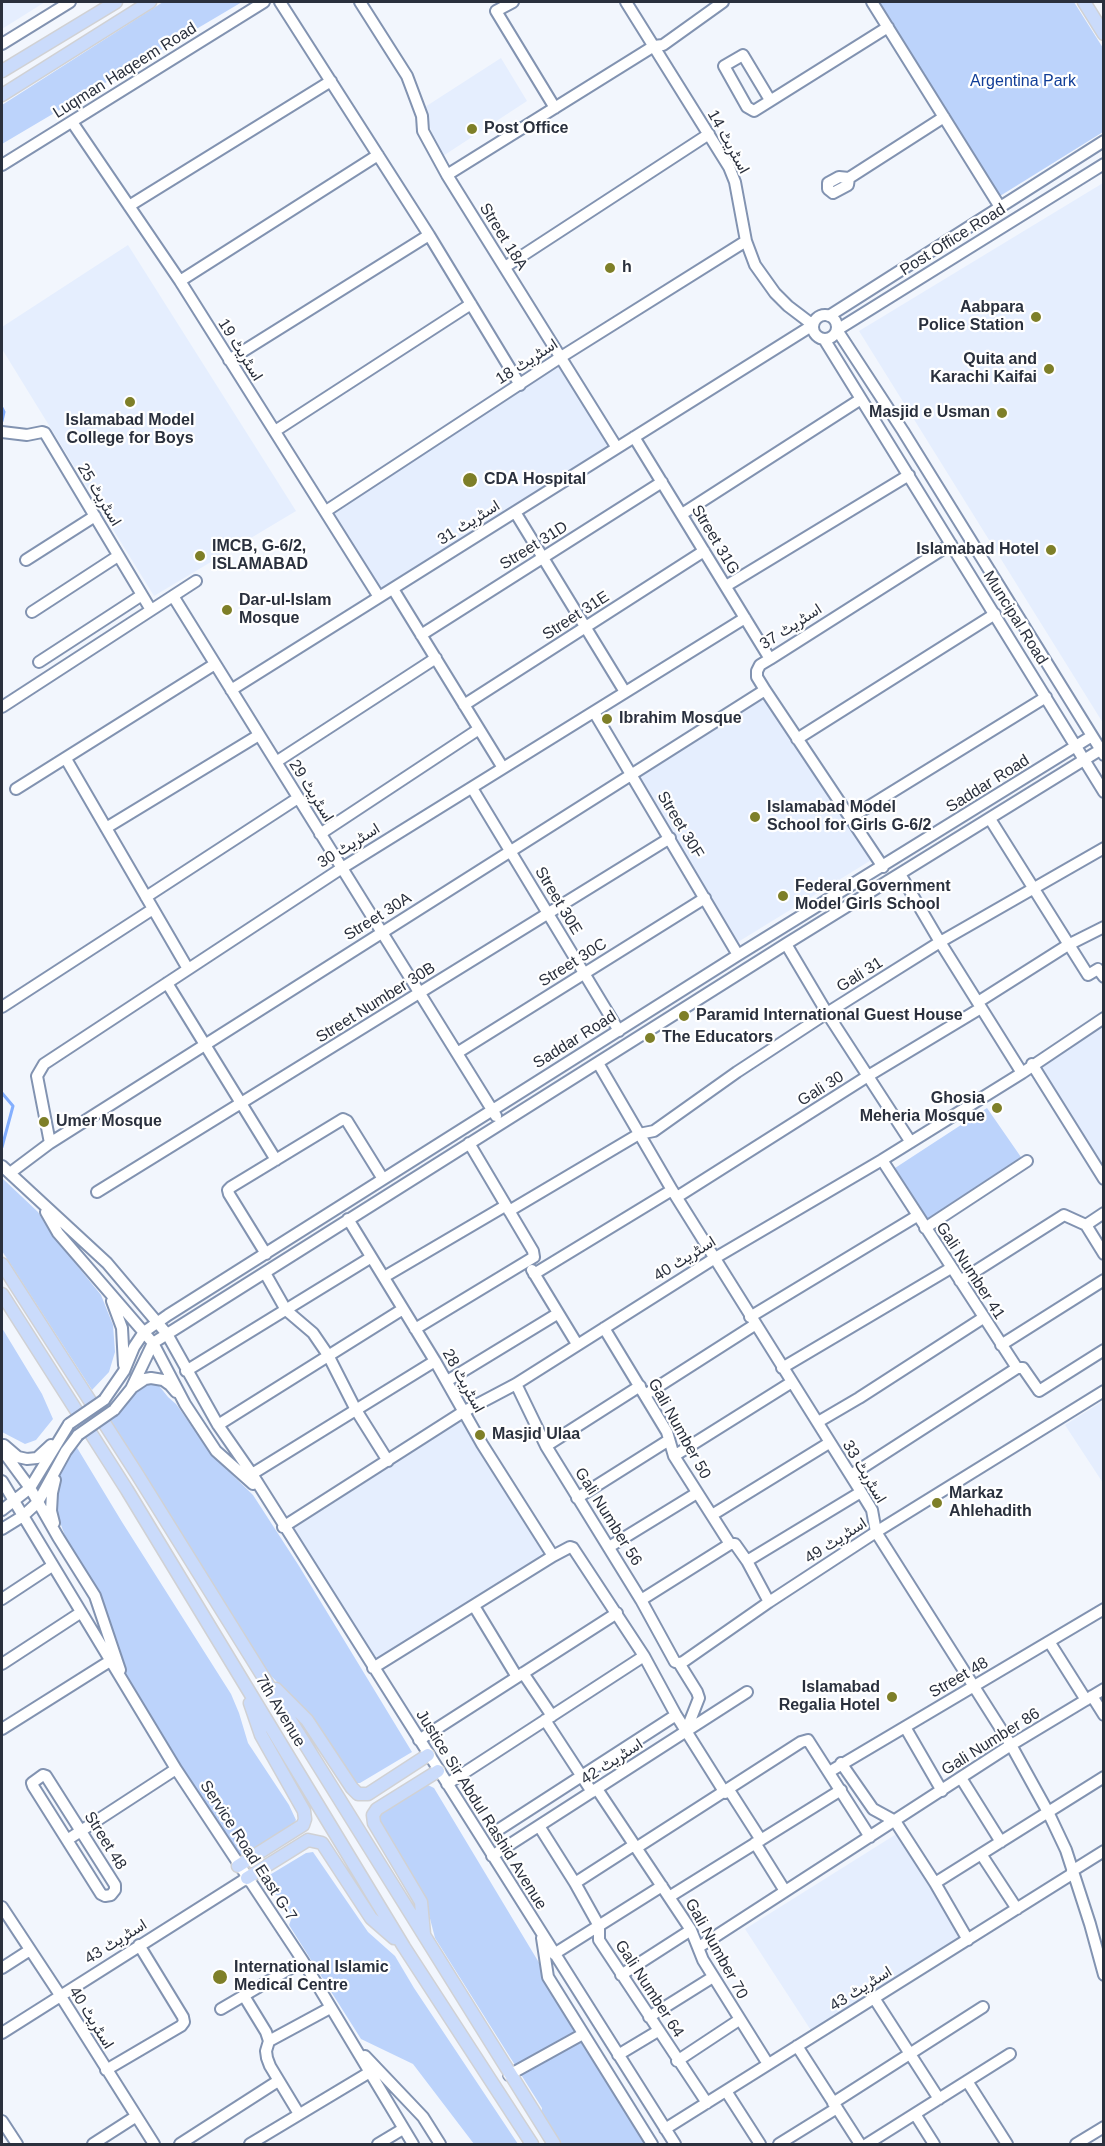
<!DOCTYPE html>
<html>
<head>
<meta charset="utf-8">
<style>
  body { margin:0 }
  #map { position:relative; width:1105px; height:2146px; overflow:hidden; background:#f2f6fd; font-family:Helvetica,sans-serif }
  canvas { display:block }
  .frame { position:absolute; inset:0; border:3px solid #2a303d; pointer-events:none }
</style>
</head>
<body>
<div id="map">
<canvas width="1105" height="2146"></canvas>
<div class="frame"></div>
</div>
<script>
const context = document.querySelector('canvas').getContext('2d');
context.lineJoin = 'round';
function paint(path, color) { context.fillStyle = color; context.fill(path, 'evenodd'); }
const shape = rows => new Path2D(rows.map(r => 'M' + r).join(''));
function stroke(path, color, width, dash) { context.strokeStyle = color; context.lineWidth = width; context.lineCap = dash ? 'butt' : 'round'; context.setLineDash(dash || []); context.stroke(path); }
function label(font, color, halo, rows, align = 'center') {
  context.font = font + ' Helvetica,Vazirmatn,sans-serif'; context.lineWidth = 4.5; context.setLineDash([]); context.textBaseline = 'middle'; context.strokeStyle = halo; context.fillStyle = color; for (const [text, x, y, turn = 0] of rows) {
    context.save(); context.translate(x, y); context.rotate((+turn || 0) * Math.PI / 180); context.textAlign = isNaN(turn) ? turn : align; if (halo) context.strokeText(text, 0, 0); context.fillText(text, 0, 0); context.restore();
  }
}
paint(shape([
  [2,2,45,2,2,29],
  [501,58,527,101,443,156,430,128,425,107],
  [1103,183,1103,723,859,331],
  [128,245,296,511,154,596,2,349,2,327],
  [559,362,612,448,381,591,331,511],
  [765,698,873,859,738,942,640,776],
  [1103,1022,1103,1174,1037,1065],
  [1103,1401,1103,1483,1065,1425],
  [462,1420,472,1439,546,1554,376,1662,291,1530],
  [898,1833,970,1941,814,2035,745,1929]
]), '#e5eefe');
paint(shape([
  [163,2,242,2,2,144,2,105],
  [878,2,1074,2,1103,48,1103,132,1000,196],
  [987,1108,1023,1160,925,1224,892,1170],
  [2,1178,38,1212,50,1232,101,1295,113,1325,115,1352,109,1372,92,1390,2,1251],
  [2,1328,42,1394,53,1419,36,1440,25,1444,2,1432],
  [156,1382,168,1397,176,1404,214,1457,253,1495,299,1566,412,1752,360,1783,352,1783,301,1706,266,1671,108,1423,144,1383],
  [76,1446,122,1522,231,1694,239,1713,248,1743,289,1805,296,1820,292,1826,249,1853,242,1855,235,1851,186,1777,127,1678,95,1589,65,1536,55,1508,59,1476],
  [424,1783,434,1788,648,2144,562,2144,541,2116,542,2108,435,1938,427,1907,373,1815],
  [313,1852,368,1932,395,1956,414,1988,518,2144,474,2144,413,2064,361,2039,289,1925,292,1917,281,1897,264,1889,263,1879,306,1853]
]), '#bcd3fb');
stroke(shape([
  [2,408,4,412,2,421],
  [2,1093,13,1106,2,1147]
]), '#84affe', 3);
const minor = shape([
  [280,2,429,235,520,385],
  [360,2,407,76,422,116,423,131,447,175,617,448],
  [513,2,496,11,555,108],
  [872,2,1000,207],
  [2,44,70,2],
  [770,100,743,55,724,66,747,107,754,111,888,27],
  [72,122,180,281,379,597],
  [1104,164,837,330,903,431,1104,755],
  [2,165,264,2],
  [447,175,654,46,663,45,723,2],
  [849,178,839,177,828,183,828,189,833,193,848,185,849,178,944,117],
  [129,206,331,81],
  [505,267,709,134],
  [180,281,378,155],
  '813 327a12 12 0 1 1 24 0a12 12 0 1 1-24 0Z',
  [829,316,1104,141],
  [824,339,1104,792],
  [229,360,429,235],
  [275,431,471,304],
  [2,432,27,435,42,432,45,433,151,610],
  [634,437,770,659],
  [326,511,561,357,746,241],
  [515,512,625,692],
  [682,514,861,399],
  [26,560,95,516],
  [726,586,909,475],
  [393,589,503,768],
  [173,596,496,1116],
  [32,612,118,556],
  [421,635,662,482],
  [39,662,142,595],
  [231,690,813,325,788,306,775,293,755,265,746,241,735,182,729,167,626,2],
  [464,705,704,551],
  [2,707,196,581],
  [594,712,738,955],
  [797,739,995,614],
  [66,759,188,969],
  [276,762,436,658],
  [472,788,619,1031],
  [16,789,215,664],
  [850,818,1046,697],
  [990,819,1088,975,1098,969,1104,977],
  [106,828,259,735],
  [320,834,479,729],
  [883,867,765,690,757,677,757,671,760,665,770,659,951,544],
  [900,874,940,942,1022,1073],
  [146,897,298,798],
  [786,944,827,1013,910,1141],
  [167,983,276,1160],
  [978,1002,1068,945,1104,927],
  [2,1007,153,909],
  [457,1053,705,898],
  [598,1063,672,1190,858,1487,872,1510,876,1532,1011,1745,1048,1812,1066,1850,1090,1924,1104,1975],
  [1032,1064,1104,1179],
  [50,1143,37,1076,44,1064,342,868,745,618],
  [882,1160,1017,1368,1023,1368,1039,1391,1104,1350],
  [2,1166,107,1263,167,1334,218,1425,252,1474,675,2144],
  [10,1173,50,1143,765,690],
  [97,1192,670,838],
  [677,1197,868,1076,981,1008],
  [509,1211,639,1134,654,1131,737,1072,827,1013,940,942,1104,848],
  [46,1212,58,1233,153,1343,185,1404,216,1451,253,1484],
  [348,1219,435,1361,482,1444,553,1556],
  [1086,1225,1104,1254],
  [1086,1225,1104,1213],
  [925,1228,1027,1161],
  [266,1254,229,1194,228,1190,231,1187,343,1119,347,1121,383,1179],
  [532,1270,577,1344],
  [265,1273,286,1310,313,1333,328,1355,356,1410,388,1461],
  [534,1274,672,1190],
  [384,1277,505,1206],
  [960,1281,1064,1215,1086,1225],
  [112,1301,122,1328,124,1365],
  [750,1317,917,1216],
  [604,1328,667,1432,674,1456,730,1544],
  [415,1329,534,1257,533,1251,469,1143],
  [1001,1345,1104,1280],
  [782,1368,951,1268],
  [186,1371,370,1258],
  [447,1381,557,1314],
  [516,1384,546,1446,641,1600,675,1662,679,1663,697,1692,699,1698,686,1731],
  [133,1387,145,1379,151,1378,163,1380,170,1385,176,1392],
  [645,1395,756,1324],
  [104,1400,124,1371,134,1347,144,1332,168,1315,738,955,1092,736],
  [114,1410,131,1389,153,1343,786,944,1100,750],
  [818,1422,859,1398,983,1318],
  [218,1425,403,1309],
  [4,1445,18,1457,27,1459,37,1458,51,1445],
  [546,1446,640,1386],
  [2,1450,30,1488,58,1537,95,1596,120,1670],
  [674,1456,792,1382],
  [252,1474,435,1361],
  [851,1475,1017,1368],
  [2,1481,176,1769,303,1961,413,2144],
  [577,1498,669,1440],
  [2,1510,30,1488,69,1424],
  [712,1515,829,1443],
  [54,1523,51,1511,52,1493,55,1480],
  [283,1527,463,1412,516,1384,715,1258,882,1160,1022,1073,1104,1018],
  [2,1529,23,1516,38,1502,66,1451,78,1435],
  [609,1547,697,1493],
  [747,1561,861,1492],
  [2,1599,52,1566],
  [641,1600,730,1544,735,1544,747,1561,769,1602],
  [474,1606,517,1677],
  [1050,1643,1086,1700],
  [679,1663,683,1662,769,1602,876,1532,1104,1391],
  [2,1664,80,1613],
  [373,1668,553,1556,570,1547,573,1548,644,1656,676,1715,725,1793],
  [523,1673,552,1716],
  [1092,1696,1104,1715],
  [545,1720,592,1792],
  [905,1727,942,1791],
  [2,1729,110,1661],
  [419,1740,617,1613],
  [841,1763,873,1809,895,1821,935,1883,968,1940],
  [829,1772,1104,1609],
  [43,1775,46,1776,115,1885,115,1890,111,1895,105,1896,101,1894,33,1786,32,1783,43,1775],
  [961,1778,1001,1842],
  [447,1784,644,1656],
  [597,1789,691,1930,703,1960,768,2064],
  [729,1790,761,1840],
  [539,1826,575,1883,599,1926,599,1940,707,2103],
  [498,1830,676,1715],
  [67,1840,176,1769],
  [755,1843,785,1891],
  [636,1848,801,1742,808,1740,870,1837],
  [981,1854,1017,1909],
  [492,1856,747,1692],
  [1072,1871,1104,1851],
  [575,1883,634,1845],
  [935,1883,1104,1777],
  [669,1897,841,1790],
  [2,1907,60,1995,154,2144],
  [542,1938,548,1977,652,2144],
  [699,1947,1011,1745,1104,1689],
  [554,1954,662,1886],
  [2,1968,30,1950],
  [621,1975,691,1930],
  [244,1996,266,2032,269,2041,266,2051,267,2058,270,2066,299,2114],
  [874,1998,939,2099],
  [221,2009,303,1961],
  [649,2017,713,1977],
  [2,2033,247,1878],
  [269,2041,330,2008],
  [797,2046,860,2144],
  [618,2055,658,2031],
  [365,2056,423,2117,440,2144],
  [677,2061,739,2020],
  [106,2070,181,2026,184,2022,183,2017,139,1945],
  [509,2075,583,2034],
  [967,2081,1007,2144],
  [726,2091,760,2144],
  [833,2103,983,2007],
  [915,2114,934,2144],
  [2,2121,17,2144],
  [665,2129,1072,1874],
  [93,2144,135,2117],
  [180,2144,278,2081],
  [250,2144,370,2072],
  [378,2144,403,2129],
  [779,2144,837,2108],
  [867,2144,1010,2054],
  [1076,2144,1104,2127]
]);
const major = shape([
  [1084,2,1104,34],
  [2,71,116,2],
  [2,95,150,2],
  [2,1264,137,1474,554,2144],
  [2,1294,127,1490,404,1947,532,2144],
  [276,1689,307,1720,352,1788,358,1794,368,1794,428,1755],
  [238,1866,303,1825,305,1819,304,1811,261,1735,250,1703],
  [247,1878,308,1840,322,1843,371,1918,394,1938],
  [424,1934,421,1902,374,1823,373,1815,377,1809,438,1771]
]);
stroke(minor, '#8293b1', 14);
stroke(major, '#d0d1d4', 15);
stroke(minor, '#fff', 10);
stroke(major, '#cadbfb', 12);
const minorBridge = shape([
  [69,1424,104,1400],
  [78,1435,114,1410]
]);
stroke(minorBridge, '#8293b1', 14, []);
stroke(minorBridge, '#fff', 10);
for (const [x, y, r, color] of [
  [472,129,6,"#7e7f28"],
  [610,268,6,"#7e7f28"],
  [1036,317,6,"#7e7f28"],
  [1049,369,6,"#7e7f28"],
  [130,402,6,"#7e7f28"],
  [1002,413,6,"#7e7f28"],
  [470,480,8,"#7e7f28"],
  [1051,550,6,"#7e7f28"],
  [200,556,6,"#7e7f28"],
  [227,610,6,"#7e7f28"],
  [607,719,6,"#7e7f28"],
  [755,817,6,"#7e7f28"],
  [783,896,6,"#7e7f28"],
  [684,1016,6,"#7e7f28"],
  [650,1038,6,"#7e7f28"],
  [997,1108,6,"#7e7f28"],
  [44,1122,6,"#7e7f28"],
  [480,1435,6,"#7e7f28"],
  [937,1503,6,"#7e7f28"],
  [892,1697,6,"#7e7f28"],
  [220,1977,8,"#7e7f28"]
]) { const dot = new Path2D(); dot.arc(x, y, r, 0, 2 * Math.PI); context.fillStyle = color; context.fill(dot); stroke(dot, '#fff', 2); }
label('16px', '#2a303d', '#fff', [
  ["Luqman Haqeem Road",125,71,-32],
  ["اسٹریٹ 14",728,142,61],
  ["Street 18A",503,237,58],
  ["Post Office Road",953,240,-32],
  ["اسٹریٹ 19",240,350,58],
  ["اسٹریٹ 18",527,362,-33],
  ["اسٹریٹ 25",99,495,59],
  ["اسٹریٹ 31",469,523,-32],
  ["Street 31G",715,540,59],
  ["Street 31D",534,546,-32],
  ["Street 31E",576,616,-33],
  ["Muncipal Road",1015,618,58],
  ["اسٹریٹ 37",791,627,-33],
  ["Saddar Road",988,784,-32],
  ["اسٹریٹ 29",311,791,58],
  ["Street 30F",680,825,59],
  ["اسٹریٹ 30",349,846,-32],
  ["Street 30E",558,901,59],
  ["Street 30A",378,917,-32],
  ["Street 30C",573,963,-32],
  ["Gali 31",860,975,-32],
  ["Street Number 30B",376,1003,-32],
  ["Saddar Road",575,1040,-32],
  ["Gali 30",821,1089,-32],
  ["اسٹریٹ 40",685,1259,-32],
  ["Gali Number 41",970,1271,57],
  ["اسٹریٹ 28",463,1381,61],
  ["Gali Number 50",679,1429,61],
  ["اسٹریٹ 33",864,1472,59],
  ["Gali Number 56",608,1517,58],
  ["اسٹریٹ 49",836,1541,-33],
  ["Street 48",959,1678,-30],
  ["7th Avenue",280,1711,59],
  ["Gali Number 86",991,1742,-32],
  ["اسٹریٹ 42",612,1762,-33],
  ["Justice Sir Abdul Rashid Avenue",481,1810,58],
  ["Street 48",105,1841,58],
  ["Service Road East G-7",248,1851,57],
  ["اسٹریٹ 43",116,1942,-32],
  ["Gali Number 70",716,1949,61],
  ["Gali Number 64",649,1989,57],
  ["اسٹریٹ 43",861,1989,-32],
  ["اسٹریٹ 40",91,2018,58]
]);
label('16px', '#113e98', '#fff', [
  ["Argentina Park",1023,82]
]);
label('bold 16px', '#2a303d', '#fff', [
  ["Post Office",484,129],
  ["h",622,268],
  ["Aabpara",1024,308,"right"],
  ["Police Station",1024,326,"right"],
  ["Quita and",1037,360,"right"],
  ["Karachi Kaifai",1037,378,"right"],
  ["Masjid e Usman",990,413,"right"],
  ["Islamabad Model",130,421,"center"],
  ["College for Boys",130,439,"center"],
  ["CDA Hospital",484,480],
  ["IMCB, G-6/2,",212,547],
  ["ISLAMABAD",212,565],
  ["Islamabad Hotel",1039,550,"right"],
  ["Dar-ul-Islam",239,601],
  ["Mosque",239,619],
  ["Ibrahim Mosque",619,719],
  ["Islamabad Model",767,808],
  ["School for Girls G-6/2",767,826],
  ["Federal Government",795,887],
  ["Model Girls School",795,905],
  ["Paramid International Guest House",696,1016],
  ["The Educators",662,1038],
  ["Ghosia",985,1099,"right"],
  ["Meheria Mosque",985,1117,"right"],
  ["Umer Mosque",56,1122],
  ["Masjid Ulaa",492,1435],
  ["Markaz",949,1494],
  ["Ahlehadith",949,1512],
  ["Islamabad",880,1688,"right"],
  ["Regalia Hotel",880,1706,"right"],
  ["International Islamic",234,1968],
  ["Medical Centre",234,1986]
], 'left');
</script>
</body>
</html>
